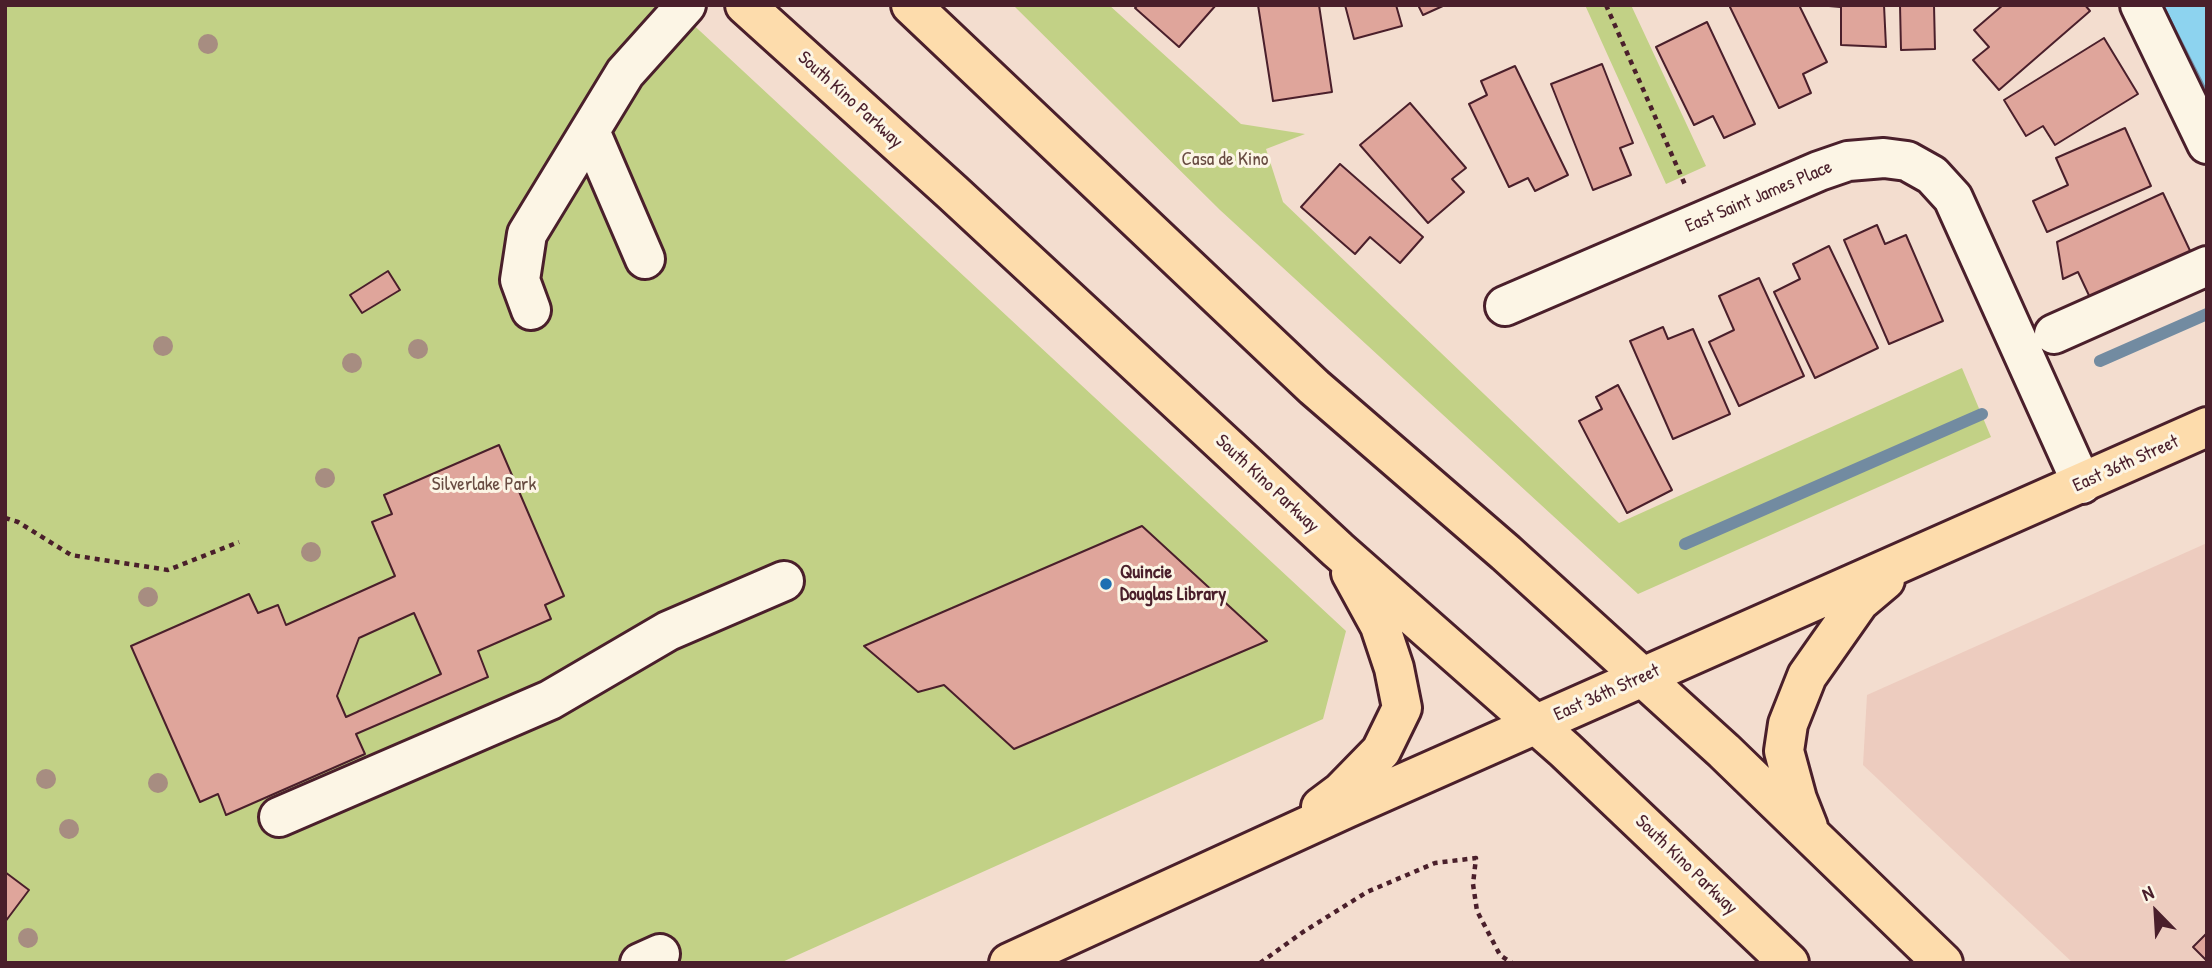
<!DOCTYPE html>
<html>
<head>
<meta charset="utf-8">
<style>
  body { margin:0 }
  #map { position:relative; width:2212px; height:968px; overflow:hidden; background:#f3ddcf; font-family:"Patrick Hand",sans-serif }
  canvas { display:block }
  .frame { position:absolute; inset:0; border:7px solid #4a1f2b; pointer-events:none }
  .north { position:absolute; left:2121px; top:877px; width:70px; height:70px; -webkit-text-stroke:5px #fcf5e5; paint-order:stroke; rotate:336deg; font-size:19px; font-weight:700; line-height:28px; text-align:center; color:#4a1f2b }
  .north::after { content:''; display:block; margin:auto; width:24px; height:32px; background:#4a1f2b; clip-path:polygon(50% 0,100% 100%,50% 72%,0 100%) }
</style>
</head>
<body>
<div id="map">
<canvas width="2212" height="968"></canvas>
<div class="frame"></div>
<div class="north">N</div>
</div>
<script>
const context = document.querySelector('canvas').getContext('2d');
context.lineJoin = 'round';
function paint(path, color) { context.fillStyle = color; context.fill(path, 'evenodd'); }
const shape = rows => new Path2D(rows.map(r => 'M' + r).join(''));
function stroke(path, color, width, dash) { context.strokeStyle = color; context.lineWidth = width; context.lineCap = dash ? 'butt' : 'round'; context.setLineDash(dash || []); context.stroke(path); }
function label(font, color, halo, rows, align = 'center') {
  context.font = font + ' "Patrick Hand",sans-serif'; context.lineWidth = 6; context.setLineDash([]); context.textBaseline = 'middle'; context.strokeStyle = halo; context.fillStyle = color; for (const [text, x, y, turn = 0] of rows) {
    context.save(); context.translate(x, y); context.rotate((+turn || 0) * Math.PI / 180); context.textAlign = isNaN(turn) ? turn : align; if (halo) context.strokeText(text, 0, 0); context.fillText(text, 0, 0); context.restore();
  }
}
paint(shape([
  [2207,543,2207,963,2073,963,1863,765,1867,695]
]), '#edccbf');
paint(shape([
  [5,5,672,5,1346,631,1323,719,780,963,5,963],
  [1013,5,1109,5,1241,124,1305,134,1266,149,1283,202,1619,523,1962,368,1991,437,1638,594,1220,210],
  [1585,5,1631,5,1706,166,1666,184]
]), '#c2d186');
const water = shape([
  [2163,5,2207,5,2207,92,2163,5]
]);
paint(water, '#8dd3ef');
stroke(water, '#728ba1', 2);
stroke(shape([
  [2100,361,2207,314],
  [1685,544,1982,414]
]), '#728ba1', 12);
const building = shape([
  [1138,5,1216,5,1179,47,1135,8,1138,5],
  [1258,5,1319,5,1332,92,1273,101,1258,5],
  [1345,5,1396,5,1402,26,1354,39,1345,5],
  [1418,5,1445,5,1423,15,1418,5],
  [1729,5,1799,5,1827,62,1803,74,1811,93,1779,108,1729,5],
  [1817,5,1884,5,1886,47,1841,45,1841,7,1817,5],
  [1900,5,1941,5,1934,5,1935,49,1901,50,1900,5],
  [2003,5,2085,5,2090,11,1999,90,1973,60,1989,47,1974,30,2003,5],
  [1707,22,1755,124,1724,138,1713,116,1694,125,1656,47,1707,22],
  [2104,38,2138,94,2055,145,2043,126,2026,136,2004,100,2104,38],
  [1602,64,1633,143,1620,148,1631,175,1593,190,1551,84,1602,64],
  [1515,66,1568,175,1535,191,1528,178,1509,187,1469,104,1487,95,1481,81,1515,66],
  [1410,103,1466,168,1452,179,1464,192,1428,223,1360,145,1410,103],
  [2125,128,2151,186,2047,232,2033,201,2068,185,2056,158,2125,128],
  [1340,164,1423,237,1400,263,1370,237,1355,254,1301,207,1340,164],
  [2163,193,2193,257,2093,304,2078,272,2063,279,2057,242,2163,193],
  [1877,225,1885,244,1906,235,1943,321,1889,344,1844,240,1877,225],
  [1829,246,1878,348,1815,378,1774,292,1800,279,1793,264,1829,246],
  [388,271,400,290,362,313,350,295,388,271],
  [1759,278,1804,376,1739,406,1709,342,1734,330,1719,296,1759,278],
  [1663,327,1668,339,1693,329,1730,414,1673,439,1630,341,1663,327],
  [1618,385,1672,490,1627,513,1579,421,1602,409,1596,397,1618,385],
  [499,445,564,596,545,605,551,619,478,651,488,677,356,734,365,754,226,815,218,794,200,802,131,646,249,594,258,613,278,605,286,625,395,576,372,522,392,514,384,495,499,445],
  [414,613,441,674,346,717,337,696,359,638,414,613],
  [1142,526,1267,641,1014,749,944,685,918,692,864,646,1142,526],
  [5,872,29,890,5,922,5,872],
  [2207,933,2207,961,2193,947,2207,933]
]);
paint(building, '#dfa59b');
stroke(building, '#4a1f2b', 2);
const minor = shape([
  [2140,5,2207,144],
  [590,131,645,259],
  [1505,306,1819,171,1848,161,1884,158,1907,161,1932,175,1953,198,2082,484],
  [531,310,520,280,527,234,625,73,686,5],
  [2054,334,2207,266],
  [279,817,550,700,668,631,784,581],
  [640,963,660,954]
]);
const major = shape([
  [745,5,952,192,1338,550,1565,750,1789,963],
  [911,5,1314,387,1506,553,1724,751,1943,963],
  [1321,807,1341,792,1381,751,1402,708,1394,668,1380,626,1351,573],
  [1808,827,1797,799,1784,751,1788,724,1807,676,1859,602,1885,580],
  [1009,963,1347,808,2207,427]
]);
stroke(minor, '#4a1f2b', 44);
stroke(major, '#4a1f2b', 44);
stroke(shape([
  [1606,5,1686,187],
  [5,518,18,522,71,555,168,570,239,542],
  [1260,963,1303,932,1367,892,1435,863,1476,858,1473,884,1477,911,1500,955,1512,963]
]), '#4a1f2b', 4.5, [5, 5]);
stroke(minor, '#fcf5e5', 38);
stroke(major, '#fddcac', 38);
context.fillStyle = '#a78d81';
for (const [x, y] of [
  [208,44],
  [163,346],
  [418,349],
  [352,363],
  [325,478],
  [311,552],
  [148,597],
  [46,779],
  [158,783],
  [69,829],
  [28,938]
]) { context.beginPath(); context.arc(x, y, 10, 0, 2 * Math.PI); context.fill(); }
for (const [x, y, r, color] of [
  [1106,584,7,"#1f6fb2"]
]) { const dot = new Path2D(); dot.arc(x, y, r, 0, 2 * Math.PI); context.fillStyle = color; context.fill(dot); stroke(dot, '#fcf5e5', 2.5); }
label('19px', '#4a1f2b', '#fcf5e5', [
  ["South Kino Parkway",850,100,42],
  ["East Saint James Place",1759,197,-23],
  ["East 36th Street",2126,464,-24],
  ["South Kino Parkway",1267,484,43],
  ["East 36th Street",1607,693,-24],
  ["South Kino Parkway",1686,865,44]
]);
label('19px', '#684c42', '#fcf5e5', [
  ["Casa de Kino",1225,160],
  ["Silverlake Park",484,485]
]);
label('bold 19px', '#4a1f2b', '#fcf5e5', [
  ["Quincie",1120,573],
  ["Douglas Library",1120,595]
], 'left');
</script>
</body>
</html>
